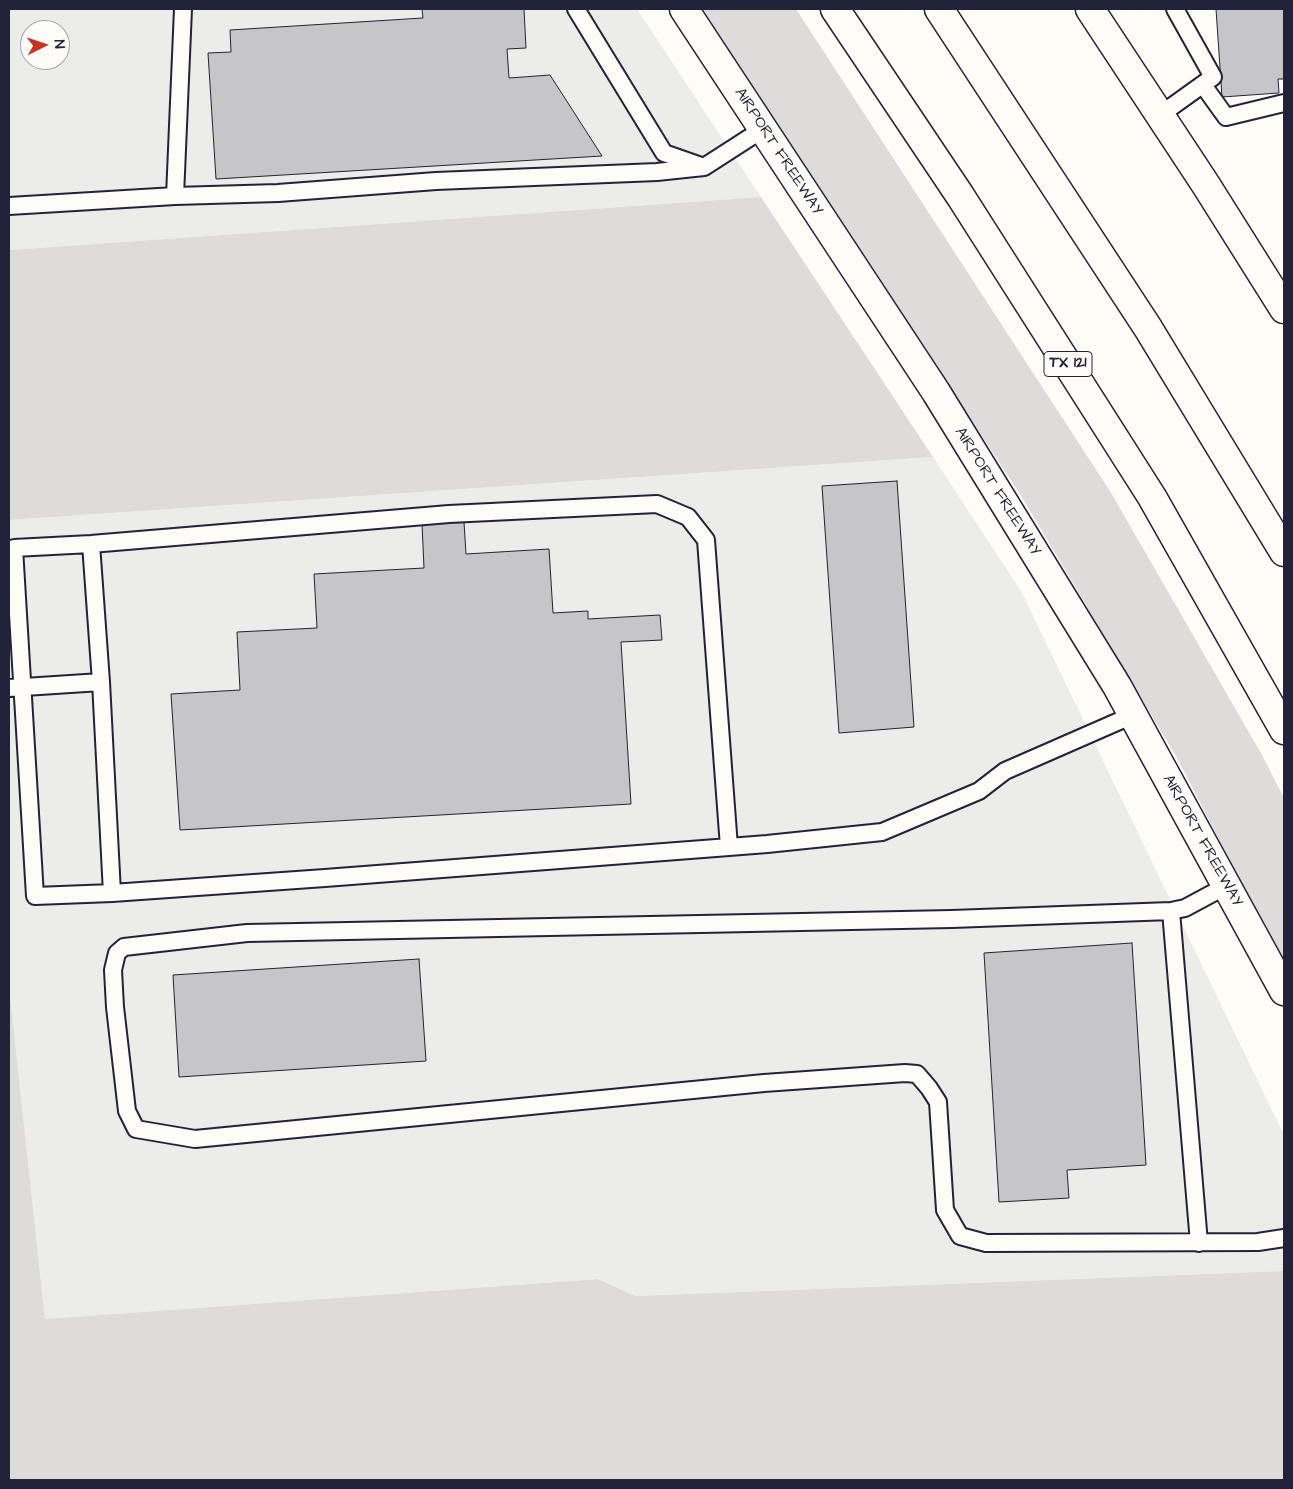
<!DOCTYPE html>
<html>
<head>
<meta charset="utf-8">
<style>
  body { margin:0 }
  #map { position:relative; width:1293px; height:1489px; overflow:hidden; background:#fdfcf7; font-family:"Architects Daughter",sans-serif }
  canvas { display:block }
  .frame { position:absolute; inset:0; border:10px solid #22223b; pointer-events:none }
  .north { position:absolute; left:20px; top:20px; width:50px; height:50px; box-sizing:border-box; background:#fdfcf7; border:1px solid #a5a5ac; border-radius:50%; rotate:86deg; font-size:14px; font-weight:700; line-height:20px; text-align:center; color:#22223b }
  .north::after { content:''; display:block; margin:auto; width:18px; height:22px; background:#c8321e; clip-path:polygon(50% 0,100% 100%,50% 72%,0 100%) }
</style>
</head>
<body>
<div id="map">
<canvas width="1293" height="1489"></canvas>
<div class="frame"></div>
<div class="north">N</div>
</div>
<script>
const context = document.querySelector('canvas').getContext('2d');
context.lineJoin = 'round';
function paint(path, color) { context.fillStyle = color; context.fill(path, 'evenodd'); }
const shape = rows => new Path2D(rows.map(r => 'M' + r).join(''));
function stroke(path, color, width, dash) { context.strokeStyle = color; context.lineWidth = width; context.lineCap = dash ? 'butt' : 'round'; context.setLineDash(dash || []); context.stroke(path); }
function label(font, color, halo, rows, align = 'center') {
  context.font = font + ' "Architects Daughter",sans-serif'; context.lineWidth = 4; context.setLineDash([]); context.textBaseline = 'middle'; context.strokeStyle = halo; context.fillStyle = color; for (const [text, x, y, turn = 0] of rows) {
    context.save(); context.translate(x, y); context.rotate((+turn || 0) * Math.PI / 180); context.textAlign = isNaN(turn) ? turn : align; if (halo) context.strokeText(text, 0, 0); context.fillText(text, 0, 0); context.restore();
  }
}
paint(shape([
  [9,9,637,9,761,197,9,250],
  [30,30,60,30,60,60,30,60],
  [933,457,1021,591,1284,1135,1284,1271,634,1296,598,1279,45,1319,9,986,9,520]
]), '#ecece9');
paint(shape([
  [701,9,796,9,1110,491,1262,755,1284,798,1284,965,1177,758,1020,494],
  [761,197,933,457,9,520,9,250],
  [9,986,45,1319,598,1279,635,1296,1284,1271,1284,1480,9,1480]
]), '#dddcdb');
const building = shape([
  [422,9,524,9,526,48,507,49,509,78,550,75,602,156,216,179,208,53,231,52,230,30,423,18,422,9],
  [1216,9,1284,9,1284,79,1278,79,1279,93,1222,97,1216,9],
  [897,481,914,727,839,733,822,486,897,481],
  [464,522,466,554,549,549,553,613,588,611,588,619,660,615,662,640,621,642,631,804,180,830,171,694,240,690,237,632,317,628,314,574,424,568,422,524,464,522],
  [1132,943,1146,1165,1067,1170,1069,1198,999,1202,984,953,1132,943],
  [419,959,426,1061,179,1077,173,975,419,959]
]);
paint(building, '#c6c6c8');
stroke(building, '#22223b', 1);
const lane = shape([
  [183,9,175,196,278,193,436,181,657,172,704,167],
  [576,9,664,153,704,167,763,129],
  [1203,85,1226,117,1284,103],
  [1160,115,1213,77,1175,9],
  [9,206,175,196],
  [101,682,112,893],
  [9,688,101,682,91,544],
  [729,847,706,540,688,517,657,504,449,514,91,544,14,548,35,896,112,893,325,878,729,847,767,844,882,832,979,791,1005,771,1133,715],
  [1226,886,1185,908,1171,911,952,919,247,933,124,947,117,953,113,970,115,1007,127,1111,136,1129,195,1139,764,1083,905,1073,917,1074,929,1088,938,1102,945,1210,960,1236,986,1243,1258,1242,1284,1238],
  [1171,911,1199,1243]
]);
const secondary = shape([
  [684,9,936,392,1117,686,1284,991],
  [1090,9,1206,185,1284,309]
]);
const highway = shape([
  [835,9,961,197,1152,497,1284,730],
  [939,9,1148,328,1284,552]
]);
stroke(lane, '#22223b', 20);
stroke(secondary, '#22223b', 31);
stroke(highway, '#22223b', 31);
stroke(lane, '#fdfcf7', 16);
stroke(secondary, '#fdfcf7', 28);
stroke(highway, '#fdfcf7', 28);
for (const [x, y, w] of [
  [1068,364,48]
]) { const box = new Path2D(); box.roundRect(x - w / 2, y - 12.5, w, 25, 4); context.fillStyle = '#fdfcf7'; context.fill(box); stroke(box, '#22223b', 1); }
label('bold 15px', '#22223b', null, [
  ["TX 121",1068,364]
]);
label('16px', '#22223b', '#fdfcf7', [
  ["AIRPORT FREEWAY",778,152,57],
  ["AIRPORT FREEWAY",997,492,58],
  ["AIRPORT FREEWAY",1202,841,61]
]);
</script>
</body>
</html>
